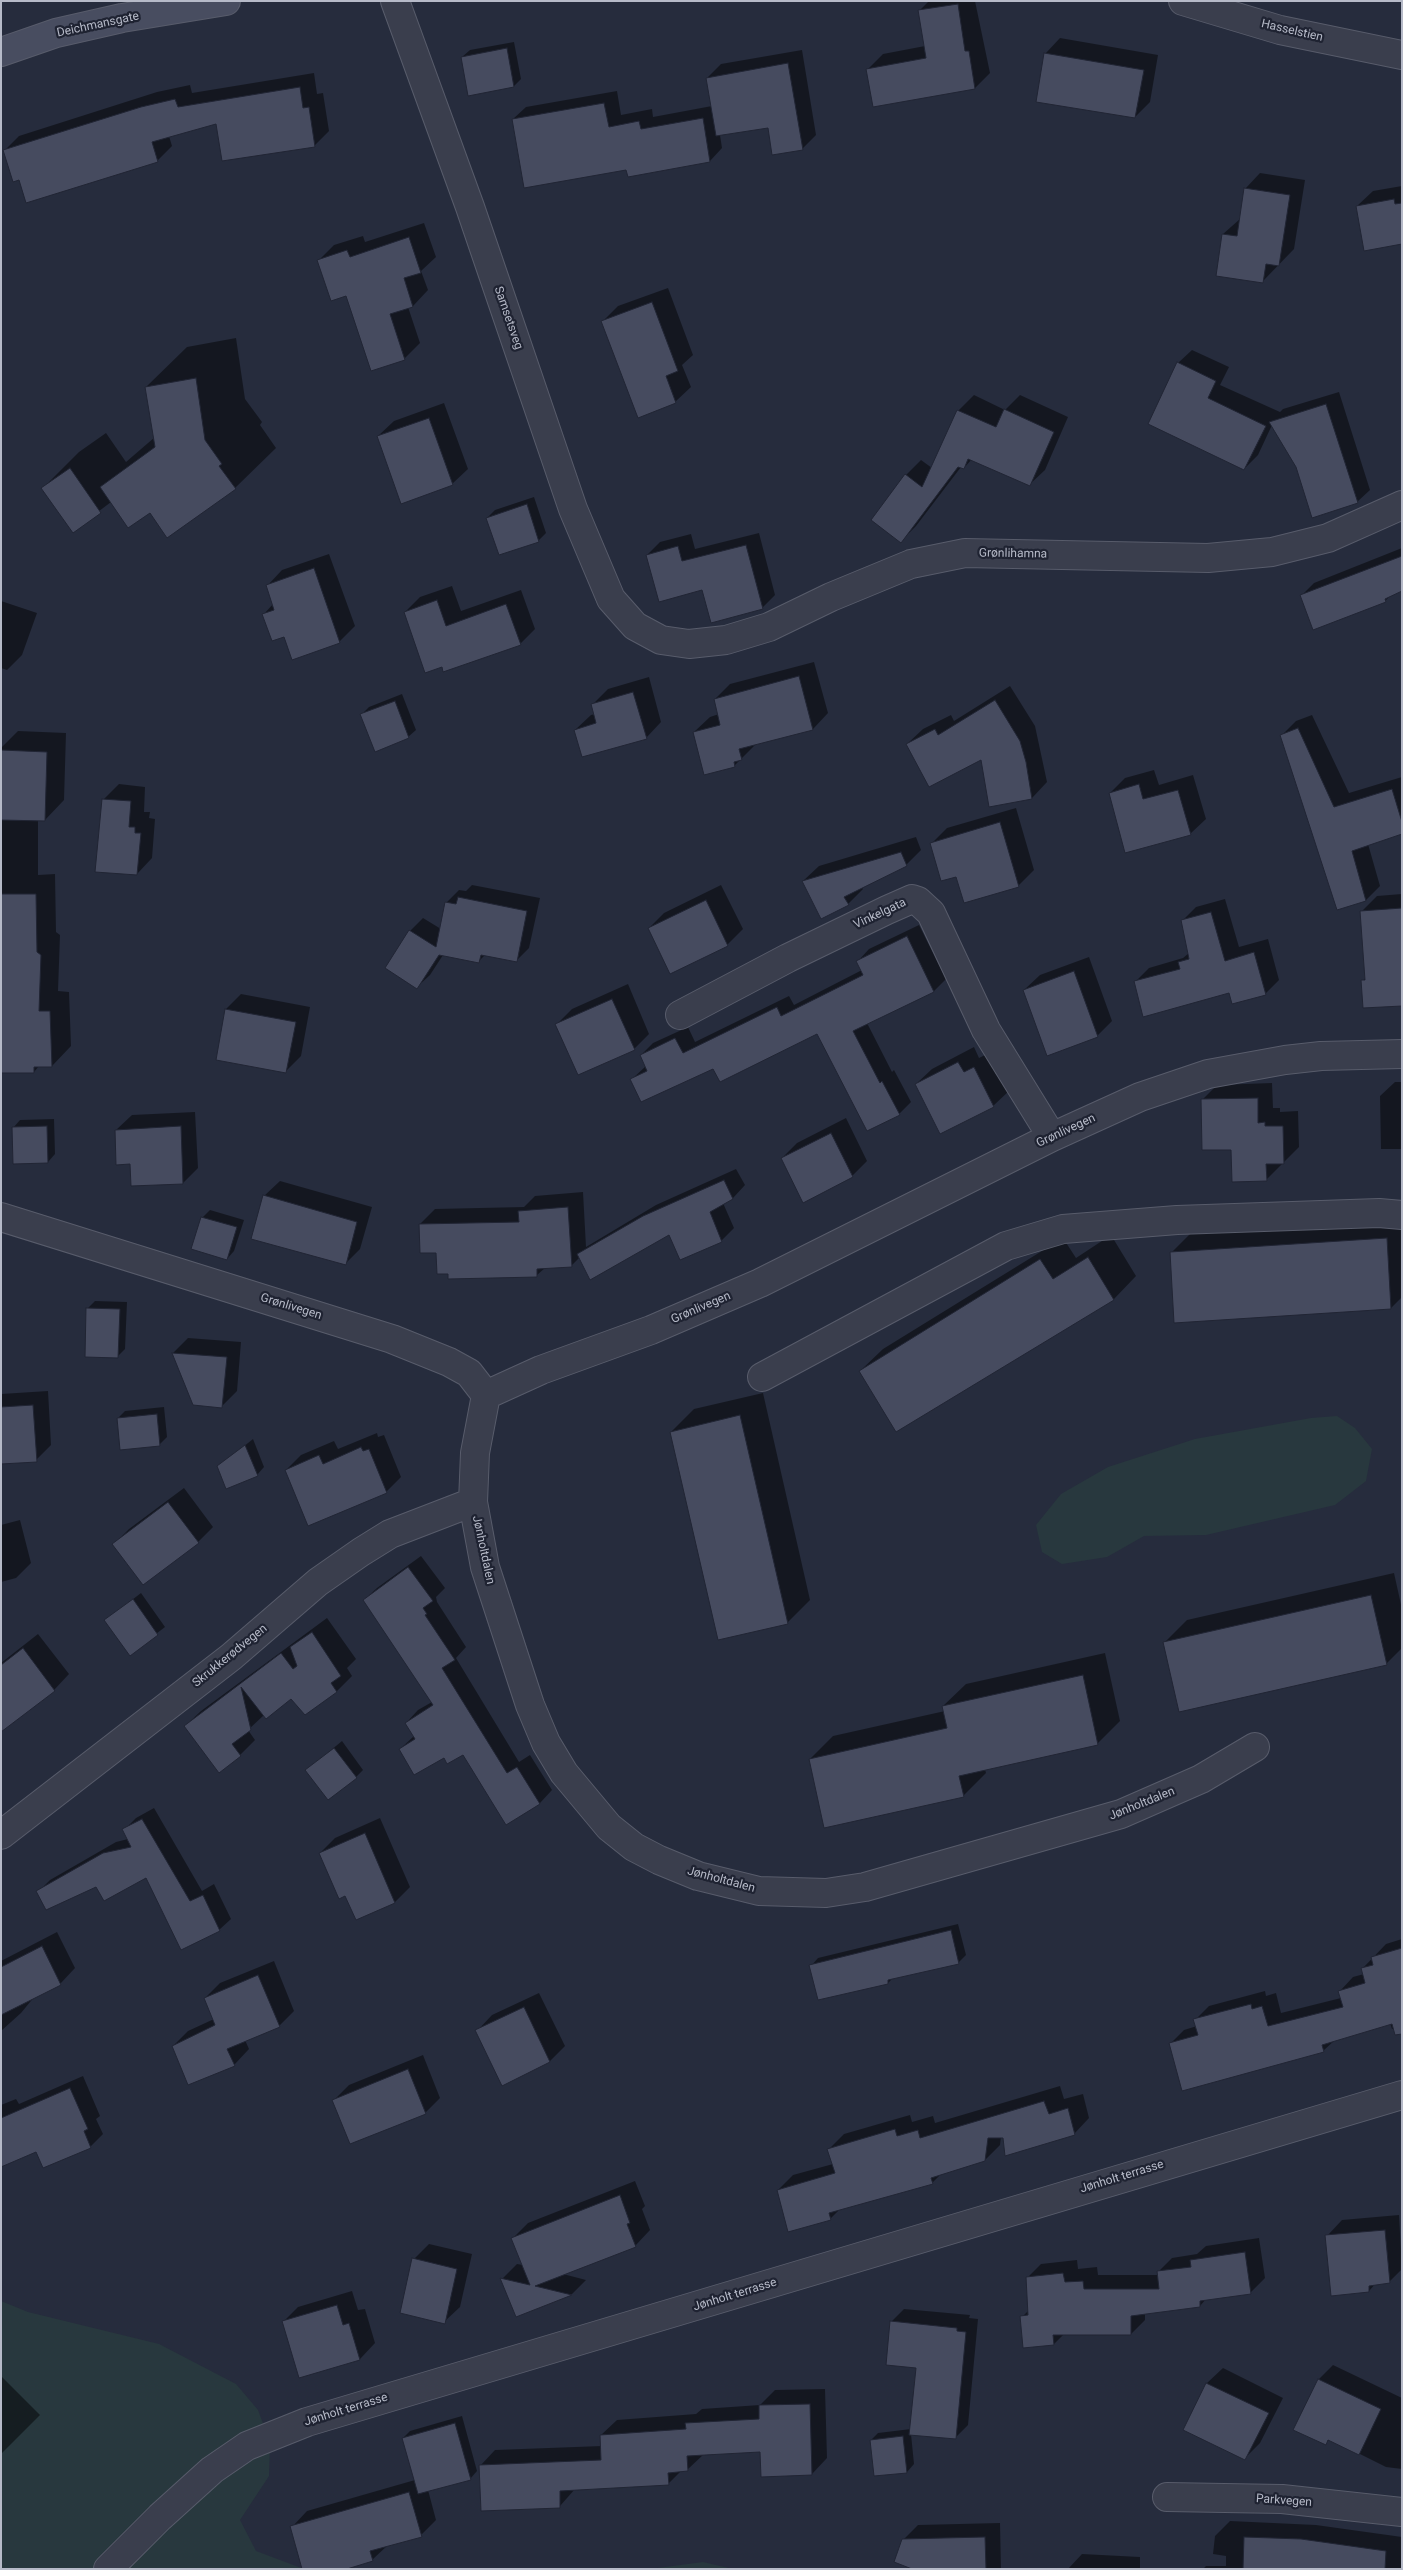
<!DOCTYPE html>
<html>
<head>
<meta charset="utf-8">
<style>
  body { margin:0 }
  #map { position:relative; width:1403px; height:2570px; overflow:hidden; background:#262c3d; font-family:Roboto,sans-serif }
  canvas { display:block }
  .frame { position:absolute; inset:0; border:2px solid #b6bac8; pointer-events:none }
</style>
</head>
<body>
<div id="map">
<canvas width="1403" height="2570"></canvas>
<div class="frame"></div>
</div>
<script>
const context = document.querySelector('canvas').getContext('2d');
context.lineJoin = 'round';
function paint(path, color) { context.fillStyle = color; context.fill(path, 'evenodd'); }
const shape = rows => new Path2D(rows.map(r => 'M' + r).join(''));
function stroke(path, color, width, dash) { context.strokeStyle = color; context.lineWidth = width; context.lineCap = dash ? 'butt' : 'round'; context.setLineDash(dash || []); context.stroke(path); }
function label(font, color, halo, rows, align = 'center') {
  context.font = font + ' Roboto,sans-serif'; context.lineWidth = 4.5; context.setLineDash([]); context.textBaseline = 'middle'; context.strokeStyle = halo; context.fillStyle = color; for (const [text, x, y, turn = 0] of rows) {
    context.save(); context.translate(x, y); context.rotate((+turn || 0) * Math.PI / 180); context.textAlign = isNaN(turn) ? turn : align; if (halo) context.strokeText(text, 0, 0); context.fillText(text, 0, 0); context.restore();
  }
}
paint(shape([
  [1337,1416,1355,1428,1372,1449,1366,1481,1335,1505,1206,1535,1144,1536,1107,1557,1062,1564,1042,1552,1036,1525,1061,1494,1108,1467,1195,1439,1311,1418],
  [1,2301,28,2312,159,2344,236,2384,258,2410,270,2442,269,2476,240,2520,256,2551,304,2569,1,2569],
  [703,2562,733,2569,650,2569]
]), '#28383e');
paint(shape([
  [929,1,975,1,990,73,975,88,868,69,883,54,925,46,919,11],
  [1060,38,1158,55,1150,102,1135,117,1045,54],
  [514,42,521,79,514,86,462,57,470,50],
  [802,50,816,135,802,149,769,126,720,135,722,148,710,161,627,168,513,119,526,107,617,91,621,115,652,109,653,117,712,106,707,78,721,64],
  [314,73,317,94,323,93,329,131,314,146,217,122,169,136,172,146,157,161,20,179,4,151,19,136,157,92,190,85,192,93],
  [1260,173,1305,180,1294,249,1263,281,1223,234,1240,219,1245,189],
  [1402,186,1402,243,1357,206,1373,191],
  [424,223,436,257,421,271,428,290,413,306,408,307,420,343,404,359,319,260,334,245,363,236,365,242],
  [668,288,693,355,682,365,691,387,675,402,603,321,618,306],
  [236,338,245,399,262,422,260,425,276,448,235,488,150,512,111,502,73,531,43,488,79,452,106,433,126,462,155,437,146,387,187,347],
  [1192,350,1229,367,1220,385,1280,412,1283,409,1339,392,1370,490,1357,502,1297,466,1272,425,1258,455,1244,469,1178,363],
  [974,395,1005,410,1020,395,1068,417,1045,470,1029,485,972,459,964,468,961,467,916,526,901,541,872,519,906,475,921,460,932,468,958,411],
  [444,403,468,469,452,484,378,436,394,421],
  [534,497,546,533,539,540,500,554,487,518,495,510],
  [759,533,775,595,762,608,647,555,660,542,691,534,695,549],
  [1402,548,1402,590,1392,594,1385,601,1301,596,1314,583],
  [329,554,355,626,339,642,284,635,264,614,273,604,267,586,282,570],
  [452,586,461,611,521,590,535,629,520,644,443,666,405,612,420,597],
  [1,601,37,613,22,655,7,670,1,668],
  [814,662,828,713,813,729,757,743,734,766,694,732,710,717,719,714,715,699,730,684],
  [649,677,661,722,646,738,575,730,591,715,595,714,593,704,608,689],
  [1010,686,1035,726,1047,782,1032,798,982,758,907,744,923,729,951,715,954,721],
  [402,694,416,730,408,737,362,714,369,707],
  [1312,715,1349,793,1402,777,1402,833,1368,844,1380,886,1366,900,1282,735,1296,721],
  [18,731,66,733,64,800,45,820,38,820,38,875,55,874,56,932,60,935,58,991,69,992,71,1046,52,1066,39,1066,34,1072,1,1072,1,748],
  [1154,770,1159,785,1193,775,1206,819,1190,834,1110,793,1125,778],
  [119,784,145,787,144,812,150,812,149,818,155,819,152,858,137,874,103,800],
  [1016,808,1034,870,1018,886,957,875,932,843,947,828],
  [916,837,921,850,906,865,862,887,863,889,848,904,803,881,819,866],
  [472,885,540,898,529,948,516,961,486,954,478,962,443,955,430,975,417,987,387,968,410,931,423,918,441,929,446,903,459,890,466,891],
  [721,885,743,929,727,945,671,972,649,928,664,913],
  [1402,894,1402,1004,1363,981,1366,977,1362,911,1377,896],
  [1225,899,1239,947,1268,939,1279,980,1265,994,1135,982,1149,968,1183,958,1189,953,1182,921,1196,907],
  [919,925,946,979,934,991,867,1023,892,1072,894,1070,911,1102,899,1114,818,1033,714,1067,632,1079,646,1066,641,1055,653,1043,688,1027,695,1042,789,996,794,1005,862,970,858,961,869,949],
  [1089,957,1112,1021,1097,1036,1024,990,1040,975],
  [628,984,649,1034,634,1049,557,1024,572,1009],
  [241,994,310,1007,301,1056,286,1071,226,1009],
  [974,1047,979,1058,989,1053,1009,1091,993,1106,916,1084,932,1069],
  [1395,1082,1402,1082,1402,1149,1381,1149,1380,1096],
  [1272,1083,1273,1108,1280,1108,1280,1112,1298,1111,1299,1147,1266,1180,1232,1148,1202,1100,1217,1085],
  [195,1112,198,1168,183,1183,131,1163,116,1130,132,1115],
  [846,1118,867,1161,852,1176,782,1158,797,1143],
  [54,1119,55,1154,48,1162,13,1128,20,1120],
  [736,1169,745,1185,733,1198,723,1203,734,1228,722,1240,680,1258,670,1233,580,1257,571,1266,545,1268,537,1275,450,1273,420,1224,435,1209,524,1207,535,1196,583,1192,586,1247,656,1205],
  [280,1181,372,1207,360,1249,345,1264,264,1196],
  [210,1210,244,1220,234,1251,227,1259,202,1218],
  [1402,1216,1402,1297,1391,1308,1171,1253,1194,1230],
  [1111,1235,1136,1276,1114,1299,896,1430,860,1371,883,1349,1063,1238,1076,1258],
  [95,1301,127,1302,125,1349,117,1357,88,1308],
  [188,1338,241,1342,237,1391,222,1406,173,1353],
  [48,1391,51,1445,36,1460,1,1463,1,1394],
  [763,1393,810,1600,787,1623,671,1432,694,1409],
  [164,1407,167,1437,159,1445,118,1418,125,1411],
  [377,1433,378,1437,384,1435,401,1477,386,1492,286,1470,301,1455,334,1441,338,1449],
  [253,1439,264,1467,257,1475,218,1467],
  [184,1488,213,1527,198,1542,114,1544,129,1529],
  [20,1520,31,1563,16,1578,1,1582,1,1525],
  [421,1556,445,1588,436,1597,437,1602,466,1647,456,1658,519,1762,530,1755,552,1790,540,1803,506,1823,463,1754,444,1756,400,1749,414,1736,406,1723,418,1710,432,1702,364,1600,377,1588],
  [1394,1573,1402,1609,1402,1648,1386,1664,1164,1643,1187,1620],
  [141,1593,165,1627,130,1654,106,1620],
  [327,1618,356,1659,347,1668,352,1676,337,1691,305,1713,291,1698,264,1715,248,1730,255,1740,240,1755,185,1726,201,1711],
  [38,1634,69,1674,54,1690,1,1731,1,1663],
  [1105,1653,1120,1721,1097,1744,985,1769,986,1773,963,1796,810,1759,833,1736,945,1711,943,1706,966,1684],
  [342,1741,363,1770,356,1777,307,1770],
  [154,1808,202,1891,214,1884,231,1919,219,1930,146,1876,97,1885,38,1892,50,1880,116,1842,128,1839,124,1830,136,1818],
  [380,1818,410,1887,395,1902,345,1894,320,1853,335,1838],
  [958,1924,966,1955,958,1963,893,1978,888,1983,811,1966,818,1958],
  [57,1932,75,1968,60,1984,35,1996,21,2013,1,2031,1,1961],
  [1402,1939,1402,2026,1392,2029,1390,2023,1335,2040,1323,2051,1171,2043,1184,2030,1197,2026,1195,2020,1209,2006,1265,1991,1266,1996,1276,1993,1281,2013,1341,1998,1340,1991,1353,1977,1364,1974,1362,1969,1386,1944],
  [274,1961,294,2011,279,2026,245,2040,249,2049,234,2065,173,2046,188,2031,214,2019,205,1998,220,1983],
  [539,1993,565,2046,550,2061,477,2031,492,2015],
  [423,2055,440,2098,425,2113,334,2100,349,2085],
  [83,2076,100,2116,96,2119,103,2134,90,2147,36,2150,1,2165,1,2105,16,2099,19,2104],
  [1060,2086,1064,2099,1083,2094,1089,2118,1074,2134,1001,2137,1000,2145,985,2160,942,2173,932,2183,840,2209,830,2219,778,2190,793,2175,833,2164,829,2149,844,2134,910,2115,912,2122,933,2116,935,2123],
  [635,2181,645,2206,642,2209,650,2230,635,2246,563,2274,586,2280,572,2294,516,2316,502,2279,517,2264,523,2265,513,2238,528,2223],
  [1399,2215,1402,2269,1389,2282,1376,2283,1369,2291,1327,2236,1342,2220],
  [1259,2238,1265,2278,1250,2293,1206,2299,1200,2306,1145,2313,1145,2320,1131,2334,1064,2334,1054,2344,1025,2347,1022,2317,1029,2310,1027,2278,1041,2264,1077,2260,1078,2269,1097,2267,1098,2275,1159,2275,1158,2272,1172,2258,1197,2254,1206,2246],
  [429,2244,472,2254,460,2307,444,2322,414,2259],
  [352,2291,358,2310,365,2309,375,2343,360,2359,299,2376,283,2322,298,2307],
  [904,2309,970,2315,969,2318,978,2319,968,2425,955,2438,911,2434,914,2464,907,2472,871,2440,878,2433,911,2429,918,2367,891,2322],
  [1333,2365,1402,2398,1402,2469,1386,2467,1330,2439,1325,2444,1319,2379],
  [1223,2368,1283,2398,1260,2443,1245,2458,1185,2429,1207,2383],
  [1,2376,40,2415,1,2454],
  [825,2389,827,2458,812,2474,761,2450,703,2455,687,2470,681,2471,668,2484,575,2489,560,2506,480,2466,495,2450,602,2446,601,2435,617,2420,696,2414,702,2409,760,2405,775,2390],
  [462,2416,477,2471,470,2479,428,2490,436,2520,421,2535,388,2545,372,2560,292,2527,307,2511,415,2480,403,2438,410,2431],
  [1230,2521,1316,2525,1402,2537,1402,2569,1203,2569,1206,2566,1226,2566,1226,2556,1213,2554,1215,2536],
  [1000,2523,1001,2569,914,2569,903,2540,918,2525],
  [1082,2554,1140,2557,1140,2569,1068,2569]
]), '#0007');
const building = shape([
  [958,4,965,51,969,51,975,89,873,107,866,69,926,58,918,10,958,4],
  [507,48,514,87,468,96,461,57,507,48],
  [1044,53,1144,70,1135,118,1036,102,1044,53],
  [788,63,803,150,772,155,768,128,716,136,706,78,788,63],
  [300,87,303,108,309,107,315,147,222,161,216,124,152,142,158,162,26,203,19,180,13,182,3,150,141,107,175,99,178,107,300,87],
  [604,103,609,127,639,121,641,129,703,118,710,162,628,177,626,170,524,188,512,119,604,103],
  [1244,188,1290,195,1279,266,1266,264,1263,283,1216,276,1222,234,1237,236,1244,188],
  [1394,199,1395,204,1402,203,1402,244,1364,251,1356,206,1394,199],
  [409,237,421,273,404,278,413,307,390,314,405,360,371,371,346,296,331,301,317,260,347,250,350,257,409,237],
  [652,302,678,371,666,376,676,403,638,418,601,321,652,302],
  [1177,362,1216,381,1208,398,1266,426,1244,470,1148,424,1177,362],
  [196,378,205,440,222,464,219,466,236,489,167,538,150,513,128,528,100,487,155,447,145,387,196,378],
  [1326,404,1358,503,1312,518,1296,467,1269,422,1326,404],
  [1004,409,1054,432,1030,486,968,459,964,469,958,467,901,543,871,520,905,474,922,487,957,410,996,427,1004,409],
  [429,418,453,485,401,504,377,436,429,418],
  [70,468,101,513,73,533,41,488,70,468],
  [527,504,539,542,499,555,486,518,527,504],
  [746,545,763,609,711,623,702,590,659,602,646,555,678,546,682,561,746,545],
  [1402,556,1402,591,1385,599,1386,602,1313,630,1300,595,1402,556],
  [314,568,340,643,292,660,284,637,272,641,262,614,274,610,266,585,314,568],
  [437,600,446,626,506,604,521,645,443,672,442,667,425,673,404,612,437,600],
  [799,676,813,730,739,749,742,760,734,762,735,767,704,775,693,732,720,725,714,699,799,676],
  [633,692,647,739,582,757,574,730,596,723,591,704,633,692],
  [995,700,1020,741,1026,762,1032,799,989,807,981,760,929,787,906,744,935,729,938,735,995,700],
  [395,701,409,738,375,752,360,714,395,701],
  [1298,728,1334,807,1392,789,1402,822,1402,834,1352,851,1366,901,1337,910,1280,735,1298,728],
  [1,750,47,752,45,821,1,820,1,750],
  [1139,784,1143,799,1178,790,1191,835,1125,853,1109,793,1139,784],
  [102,799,131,801,129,827,135,827,135,833,141,833,137,875,95,872,102,799],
  [1000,822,1019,887,964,903,956,877,941,881,930,843,1000,822],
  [901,852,907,866,844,897,849,905,821,919,802,881,901,852],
  [1,894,36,894,37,952,41,955,39,1011,50,1011,52,1067,34,1067,34,1073,1,1073,1,894],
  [458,897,527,911,517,962,481,955,479,963,439,955,417,989,385,968,409,930,436,947,445,902,456,904,458,897],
  [706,900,728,946,670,974,648,928,706,900],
  [1402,908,1402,1006,1363,1008,1361,980,1365,980,1360,911,1402,908],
  [1211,912,1225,961,1254,952,1266,995,1232,1004,1229,993,1143,1017,1134,981,1180,969,1178,962,1189,959,1181,920,1211,912],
  [907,936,934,992,853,1031,880,1083,882,1081,900,1115,867,1131,817,1034,720,1082,713,1069,641,1102,630,1079,647,1071,640,1055,675,1038,683,1053,777,1007,781,1016,863,975,856,961,907,936],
  [1074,971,1098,1037,1047,1056,1023,990,1074,971],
  [612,999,635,1050,578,1075,555,1024,612,999],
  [225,1009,296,1022,286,1073,216,1060,225,1009],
  [958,1062,964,1072,974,1067,994,1107,940,1134,915,1084,958,1062],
  [1258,1098,1258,1123,1265,1122,1265,1126,1283,1126,1284,1164,1266,1164,1267,1181,1232,1182,1231,1150,1202,1150,1201,1099,1258,1098],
  [47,1126,48,1163,13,1164,12,1127,47,1126],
  [181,1126,183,1184,131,1186,130,1164,116,1165,115,1130,181,1126],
  [831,1133,853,1177,803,1203,781,1158,831,1133],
  [724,1180,733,1199,710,1212,722,1242,680,1260,669,1235,590,1280,577,1254,643,1216,724,1180],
  [263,1195,357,1222,346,1265,251,1239,263,1195],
  [568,1207,572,1267,537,1269,537,1277,448,1279,448,1274,437,1274,436,1253,420,1253,419,1224,519,1222,518,1211,568,1207],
  [201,1217,237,1227,227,1260,191,1249,201,1217],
  [1387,1238,1391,1309,1174,1323,1170,1252,1387,1238],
  [1088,1257,1114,1300,896,1432,859,1371,1040,1259,1053,1279,1088,1257],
  [86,1308,120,1309,118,1358,85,1357,86,1308],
  [172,1353,227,1357,222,1408,193,1405,172,1353],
  [33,1405,37,1462,1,1464,1,1407,33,1405],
  [157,1414,160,1446,120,1450,117,1418,157,1414],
  [740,1415,788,1624,718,1640,670,1432,740,1415],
  [245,1445,258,1476,226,1489,217,1466,245,1445],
  [361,1447,363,1451,369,1449,387,1493,308,1526,285,1470,319,1455,323,1464,361,1447],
  [168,1502,199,1543,143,1585,112,1544,168,1502],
  [408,1567,433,1601,423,1608,427,1614,425,1615,455,1660,442,1668,507,1773,517,1767,540,1804,506,1825,463,1755,447,1764,444,1758,414,1775,399,1749,415,1739,405,1723,433,1705,363,1600,408,1567],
  [1371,1595,1387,1665,1179,1712,1163,1642,1371,1595],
  [133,1599,158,1635,130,1656,104,1620,133,1599],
  [312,1632,341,1676,331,1683,337,1692,305,1715,291,1699,266,1719,241,1687,251,1730,232,1744,241,1756,219,1773,184,1726,281,1653,293,1669,297,1666,290,1647,312,1632],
  [23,1648,55,1691,1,1732,1,1665,23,1648],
  [1083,1675,1098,1745,959,1776,964,1797,824,1828,809,1759,947,1728,942,1706,1083,1675],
  [334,1748,357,1778,328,1800,305,1770,334,1748],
  [142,1819,190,1901,203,1895,220,1931,181,1950,146,1878,104,1901,96,1887,46,1910,36,1891,103,1853,131,1847,122,1829,142,1819],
  [365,1833,395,1903,356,1920,345,1896,339,1899,319,1853,365,1833],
  [951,1930,959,1964,888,1980,888,1984,818,2000,809,1965,951,1930],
  [42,1946,61,1985,1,2015,1,1967,42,1946],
  [1402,1948,1402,2034,1395,2035,1392,2024,1322,2045,1324,2052,1182,2091,1169,2043,1198,2035,1193,2019,1251,2004,1252,2009,1262,2006,1268,2026,1343,2007,1338,1991,1365,1983,1361,1968,1373,1965,1371,1957,1402,1948],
  [258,1975,280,2027,227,2049,235,2066,188,2085,172,2046,215,2025,204,1998,258,1975],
  [524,2007,550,2062,502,2086,475,2030,524,2007],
  [408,2069,426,2114,350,2144,332,2100,408,2069],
  [70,2088,88,2129,84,2131,91,2148,43,2168,36,2152,1,2167,1,2118,70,2088],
  [1044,2101,1049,2114,1068,2108,1075,2135,1005,2156,1003,2138,988,2138,985,2161,931,2178,933,2184,829,2213,831,2220,788,2232,777,2190,835,2173,827,2149,895,2129,897,2136,918,2130,920,2138,1044,2101],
  [620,2195,630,2223,627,2224,636,2247,535,2286,572,2295,516,2317,500,2278,530,2285,511,2238,620,2195],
  [1385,2230,1390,2283,1369,2286,1369,2292,1331,2296,1325,2235,1385,2230],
  [1245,2252,1251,2294,1200,2301,1200,2307,1131,2316,1131,2335,1053,2335,1054,2345,1023,2348,1020,2316,1028,2315,1026,2277,1063,2273,1065,2282,1083,2281,1084,2289,1159,2289,1157,2271,1191,2267,1190,2260,1245,2252],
  [412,2258,457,2269,445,2324,400,2313,412,2258],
  [337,2305,343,2325,349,2323,360,2360,299,2378,282,2321,337,2305],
  [890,2321,957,2328,957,2331,966,2332,956,2439,909,2435,916,2368,886,2365,890,2321],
  [1318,2379,1381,2409,1359,2455,1328,2440,1326,2445,1293,2430,1318,2379],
  [1206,2383,1269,2413,1245,2460,1183,2430,1206,2383],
  [810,2404,812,2475,761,2477,760,2452,687,2456,688,2471,668,2473,669,2485,560,2491,560,2508,481,2511,479,2465,601,2460,600,2435,686,2429,685,2423,759,2419,759,2405,810,2404],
  [455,2423,471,2480,418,2494,402,2438,455,2423],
  [903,2436,907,2473,874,2476,870,2440,903,2436],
  [409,2492,422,2537,370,2551,373,2561,347,2569,302,2569,290,2526,409,2492],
  [985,2537,986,2569,912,2569,894,2562,902,2539,985,2537],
  [1244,2537,1301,2539,1386,2551,1385,2569,1243,2569,1244,2537]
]);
paint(building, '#464b5f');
stroke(building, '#212534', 1);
const street = shape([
  [395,1,470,207,573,509,611,599,635,626,661,640,689,644,726,640,769,627,831,597,911,564,965,553,1208,558,1272,552,1328,538,1402,505],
  [1183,1,1280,30,1402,55],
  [680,1015,788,958,887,910,912,899,918,901,931,913,986,1030,1052,1137],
  [1,1217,392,1339,449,1362,469,1373,486,1395],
  [762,1377,1006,1246,1063,1229,1177,1220,1379,1213,1402,1215],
  [486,1395,475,1453,473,1502,485,1567,530,1705,546,1743,564,1773,609,1827,634,1847,659,1860,698,1876,759,1891,826,1893,865,1887,1121,1814,1201,1779,1255,1747],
  [486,1395,541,1370,651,1330,760,1283,1052,1137,1140,1097,1208,1074,1285,1060,1321,1056,1402,1054],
  [1,1835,231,1657,318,1582,361,1552,390,1534,473,1502],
  [1167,2497,1282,2499,1402,2512],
  [108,2569,160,2517,212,2470,247,2446,307,2422,1402,2095]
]);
const secondary = shape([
  [1,52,56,33,122,18,226,1]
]);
stroke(street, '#585c6b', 30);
stroke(secondary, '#585c6b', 30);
stroke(street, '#3a3e4d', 28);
stroke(secondary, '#484d60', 28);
label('12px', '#b6bac8', '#1f2332', [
  ["Deichmansgate",98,25,-12],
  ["Hasselstien",1292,31,13],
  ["Samsetsveg",508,318,71],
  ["Grønlihamna",1013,554,1],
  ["Vinkelgata",880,914,-25],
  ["Grønlivegen",1066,1131,-25],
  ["Grønlivegen",291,1307,17],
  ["Grønlivegen",701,1308,-23],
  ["Jønholtdalen",483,1550,78],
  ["Skrukkerødvegen",230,1656,-39],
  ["Jønholtdalen",1142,1804,-22],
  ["Jønholtdalen",721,1880,15],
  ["Jønholt terrasse",1122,2177,-17],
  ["Jønholt terrasse",735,2295,-17],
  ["Jønholt terrasse",346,2410,-17],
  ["Parkvegen",1284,2501,4]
]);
</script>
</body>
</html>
